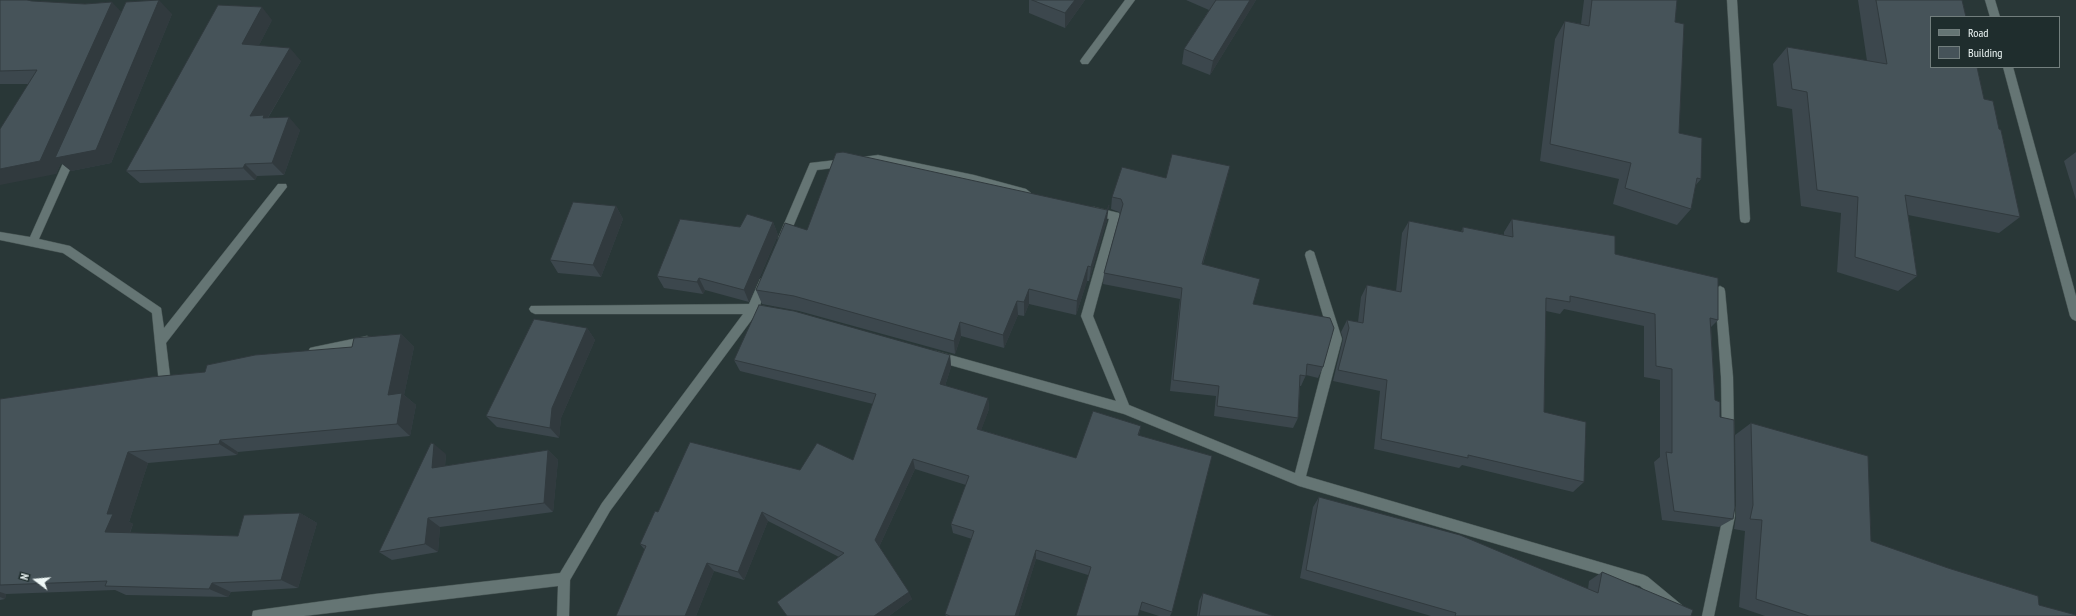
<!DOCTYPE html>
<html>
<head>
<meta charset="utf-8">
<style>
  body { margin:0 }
  #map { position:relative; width:2076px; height:616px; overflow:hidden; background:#293737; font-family:"PT Sans Narrow",sans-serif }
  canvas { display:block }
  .legend { position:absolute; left:1930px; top:16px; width:130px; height:52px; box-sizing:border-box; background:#1f2d2d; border:1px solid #727e7d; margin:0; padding:5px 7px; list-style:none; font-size:12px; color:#eef7f6 }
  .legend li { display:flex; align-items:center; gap:8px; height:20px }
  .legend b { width:20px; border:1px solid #727e7d }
  .north { position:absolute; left:16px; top:560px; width:40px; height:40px; -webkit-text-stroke:3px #1f2d2d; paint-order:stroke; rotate:286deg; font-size:11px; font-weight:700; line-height:16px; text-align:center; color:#eef7f6 }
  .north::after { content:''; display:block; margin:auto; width:14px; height:18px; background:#eef7f6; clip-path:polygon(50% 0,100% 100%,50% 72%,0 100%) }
</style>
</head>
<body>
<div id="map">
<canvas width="2076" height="616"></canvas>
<ul class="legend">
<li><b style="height:5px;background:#657574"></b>Road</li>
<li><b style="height:11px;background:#465359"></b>Building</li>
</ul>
<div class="north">N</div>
</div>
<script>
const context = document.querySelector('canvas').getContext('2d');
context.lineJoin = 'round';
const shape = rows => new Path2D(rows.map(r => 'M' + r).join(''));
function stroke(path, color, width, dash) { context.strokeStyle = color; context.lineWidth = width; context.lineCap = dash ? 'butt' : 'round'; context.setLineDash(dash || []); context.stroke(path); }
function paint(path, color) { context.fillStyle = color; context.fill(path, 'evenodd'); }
const minor = shape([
  [1125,0,1135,0,1088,64,1082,64,1080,61,1082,58,1125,0],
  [1727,0,1737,0,1750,219,1749,222,1745,223,1741,222,1740,219,1727,0],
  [1985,0,1995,0,2000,17,1990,17,1985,0],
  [2003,67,2013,67,2076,296,2076,321,2072,319,2070,316,2003,67],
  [72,150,77,154,39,239,70,246,161,308,164,328,278,184,286,184,287,187,166,343,171,384,169,388,165,389,161,388,159,384,152,313,63,253,0,240,0,232,30,237,67,154,72,150],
  [878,155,974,175,1026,189,1031,193,1026,197,974,183,878,163,863,165,858,161,863,157,878,155],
  [845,159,849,160,850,163,849,166,817,170,787,241,779,241,778,238,810,163,845,159],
  [1094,207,1119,213,1120,216,1093,316,1129,405,1295,473,1330,339,1305,255,1306,252,1310,250,1314,252,1342,339,1306,476,1644,575,1648,577,1689,611,1690,616,1674,616,1640,586,1299,486,1124,414,932,360,930,356,932,352,936,351,1116,401,1081,316,1109,219,1090,214,1089,211,1090,208,1094,207],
  [764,277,768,279,769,282,760,305,775,309,777,312,775,315,771,317,756,314,610,511,570,580,569,616,557,616,558,586,304,616,252,616,253,611,258,610,375,594,560,573,602,503,743,314,535,314,531,312,529,309,531,306,749,304,760,279,764,277],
  [1720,286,1724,288,1725,291,1733,377,1734,434,1732,438,1728,439,1724,438,1722,434,1721,377,1715,291,1716,288,1720,286],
  [367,336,371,338,373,341,371,344,367,346,314,357,310,356,308,352,310,348,314,347,367,336],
  [1729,501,1733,503,1735,507,1735,516,1714,616,1702,616,1723,516,1723,507,1725,503,1729,501]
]);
stroke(minor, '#465352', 1);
paint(minor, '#657574');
paint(shape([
  [0,0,32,1,121,12,172,14,111,163,71,171,61,163,56,174,28,84,0,84],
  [1029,0,1085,0,1065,28,1029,13],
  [1186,0,1256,0,1210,75,1182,64,1184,49,1209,10],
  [1584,0,1677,0,1675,22,1679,133,1701,179,1695,186,1691,209,1677,225,1613,204,1619,179,1540,161,1555,39,1565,21,1581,24],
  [1858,0,1962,0,1984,99,1999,129,2020,217,1999,233,1908,215,1917,276,1898,291,1837,272,1841,213,1801,206,1792,109,1777,106,1773,64,1787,47,1867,61],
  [272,20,259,45,301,61,268,118,300,130,284,175,257,176,255,180,140,183,126,171],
  [2076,152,2076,200,2064,161],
  [1230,166,1203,264,1253,304,1323,367,1318,378,1306,375,1301,386,1300,386,1298,418,1293,428,1214,416,1216,396,1170,391,1180,299,1103,284,1104,273,1120,214,1119,212,1111,209,1112,197,1166,178],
  [616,206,623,219,601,277,558,273,550,260],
  [1512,219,1615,254,1718,320,1711,327,1715,400,1720,417,1733,519,1719,527,1662,520,1654,462,1660,457,1660,380,1644,377,1644,326,1564,309,1560,314,1546,311,1544,412,1584,482,1573,492,1462,465,1459,468,1374,449,1380,391,1333,381,1343,339,1341,332,1347,320,1358,322,1361,297,1367,285,1396,291,1402,233,1409,221,1461,232,1463,227,1504,235,1504,232],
  [1107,220,1089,281,1087,281,1076,315,1029,304,1024,316,1018,315,1004,348,961,336,955,354,799,311,762,304,756,290,807,230],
  [773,222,778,235,749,302,705,290,703,294,664,288,657,276,740,227],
  [587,328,595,340,561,418,559,438,497,427,486,416],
  [401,334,414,347,404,395,416,405,410,436,238,452,237,455,148,463,129,522,133,524,130,533,238,536,300,513,317,523,298,588,231,592,228,597,126,595,115,590,6,594,5,599,0,600,0,399,205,372,352,347],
  [950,355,951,367,945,386,988,398,989,409,981,430,1076,458,1141,426,1139,435,1172,612,1170,616,1159,616,1140,610,1088,575,1036,559,1018,616,946,616,945,614,972,539,953,533,951,524,966,485,915,469,879,547,912,599,889,616,787,616,839,557,768,521,744,580,714,571,696,616,616,616,645,550,640,544,658,512,800,470,853,460,873,404,740,371,734,360],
  [1751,423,1871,541,2039,605,2076,616,1765,616,1739,607,1745,531,1734,529,1736,516,1735,435],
  [548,450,558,460,553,512,440,527,438,552,392,560,379,552,446,454,445,466],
  [1319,497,1588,589,1589,581,1602,572,1691,616,1431,616,1300,578,1313,507],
  [1203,593,1274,616,1197,616,1199,601]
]), '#3c474d');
paint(shape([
  [159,0,172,14,111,163,71,171,61,163,56,174,0,185,0,169,112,2,126,17],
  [1075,0,1085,0,1065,28,1065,13],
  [1250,0,1256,0,1210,75,1213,61],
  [262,7,272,20,253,57,242,44],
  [290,48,301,61,267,119,250,116],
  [289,117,300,130,284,175,272,163],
  [245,164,257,176,255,180,243,168],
  [1230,166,1227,179,1199,275,1202,264],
  [1109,205,1107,220,1089,281,1091,267],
  [616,206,623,219,601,277,593,265],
  [773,222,778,235,749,302,744,290],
  [1088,266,1087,281,1076,315,1077,301],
  [699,278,705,290,703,294,697,282],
  [1029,289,1029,304,1024,316,1024,302],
  [1017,301,1018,315,1004,348,1003,335],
  [960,322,961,336,955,354,954,341],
  [587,328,595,340,561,418,559,438,550,428,552,408],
  [401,334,414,347,404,395,416,405,410,436,397,424,388,395],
  [950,355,951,367,942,395,940,384],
  [988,398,989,409,978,439,977,429],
  [220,440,238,452,237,455,219,444],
  [434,444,446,454,444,477,432,468],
  [548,450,558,460,553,512,544,503],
  [128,452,148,463,129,522,133,524,126,542,105,532,107,514],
  [913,459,915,469,878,549,875,540],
  [762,512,768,521,744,580,738,572],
  [300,513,317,523,298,588,281,580],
  [428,518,440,527,438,552,425,544],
  [1036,550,1036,559,1018,616,1015,616],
  [707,563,714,571,696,616,685,616],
  [212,583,231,592,228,597,209,589],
  [0,592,6,594,5,599,0,597],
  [909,592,912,599,889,616,874,616]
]), '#313a3e');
const building = shape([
  [0,0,27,0,32,1,85,4,112,2,40,161,0,169,0,129,37,70,0,71,0,0],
  [159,0,96,150,55,158,126,2,159,0],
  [1032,0,1075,0,1065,13,1032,0],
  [1216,0,1250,0,1213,61,1184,49,1216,0],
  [1592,0,1677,0,1675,22,1684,24,1679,133,1702,138,1701,179,1697,178,1691,209,1625,188,1631,163,1550,144,1565,21,1589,26,1592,0],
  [1876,0,1962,0,1966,17,1931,17,1931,67,1977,67,1984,99,1993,101,1999,129,2001,130,2020,217,1905,195,1917,276,1855,257,1858,197,1817,190,1807,92,1792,89,1787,47,1887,64,1876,0],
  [218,5,262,7,242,44,290,48,250,116,264,115,263,118,289,117,272,163,245,164,243,168,126,171,218,5],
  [843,152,1107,210,1109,205,1091,267,1088,266,1077,301,1029,289,1024,302,1017,301,1003,335,960,322,954,341,794,296,756,290,785,223,807,230,836,153,843,152],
  [1172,154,1230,166,1202,264,1260,279,1253,304,1330,318,1334,328,1323,367,1307,364,1306,376,1300,375,1298,418,1217,406,1219,386,1173,380,1182,288,1104,273,1123,204,1121,199,1112,197,1122,167,1166,178,1172,154],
  [573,202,616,206,593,265,550,260,573,202],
  [747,214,773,222,744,290,699,278,697,282,657,276,680,219,740,227,747,214],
  [1512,219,1615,236,1615,254,1718,278,1718,320,1710,318,1715,400,1720,402,1720,417,1734,420,1735,507,1733,519,1674,511,1666,452,1672,453,1672,369,1656,366,1655,314,1570,296,1570,302,1546,298,1544,412,1586,422,1584,482,1468,455,1468,458,1381,439,1387,380,1338,370,1349,328,1347,320,1363,323,1367,285,1401,292,1409,221,1463,232,1463,227,1513,237,1512,219],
  [759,305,794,311,950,355,940,384,988,398,977,429,1076,458,1093,411,1141,426,1138,435,1212,456,1172,612,1142,602,1138,616,1076,616,1091,567,1036,550,1015,616,950,616,945,614,974,531,951,524,969,476,913,459,875,540,909,592,874,616,787,616,777,602,844,553,762,512,738,572,707,563,685,616,616,616,646,546,640,544,655,511,658,512,690,442,800,470,817,443,853,460,876,394,734,360,759,305],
  [534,319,587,328,552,408,550,428,486,416,534,319],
  [401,334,388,395,402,393,397,424,220,440,219,444,128,452,107,514,113,514,105,532,238,536,244,515,300,513,281,580,212,583,209,589,105,586,107,581,0,585,0,399,151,377,205,372,207,365,255,355,352,347,354,338,401,334],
  [1751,423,1868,456,1871,541,1948,568,2038,596,2039,605,2076,615,2076,616,1809,616,1756,599,1762,520,1750,519,1753,505,1751,423],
  [431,443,434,444,432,468,548,450,544,503,428,518,425,544,379,552,431,443],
  [1319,497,1460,535,1598,593,1602,572,1693,610,1691,616,1455,616,1456,613,1306,570,1319,497],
  [1203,593,1274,616,1199,616,1203,593]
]);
paint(building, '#465359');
stroke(building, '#313a3e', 1);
</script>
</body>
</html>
